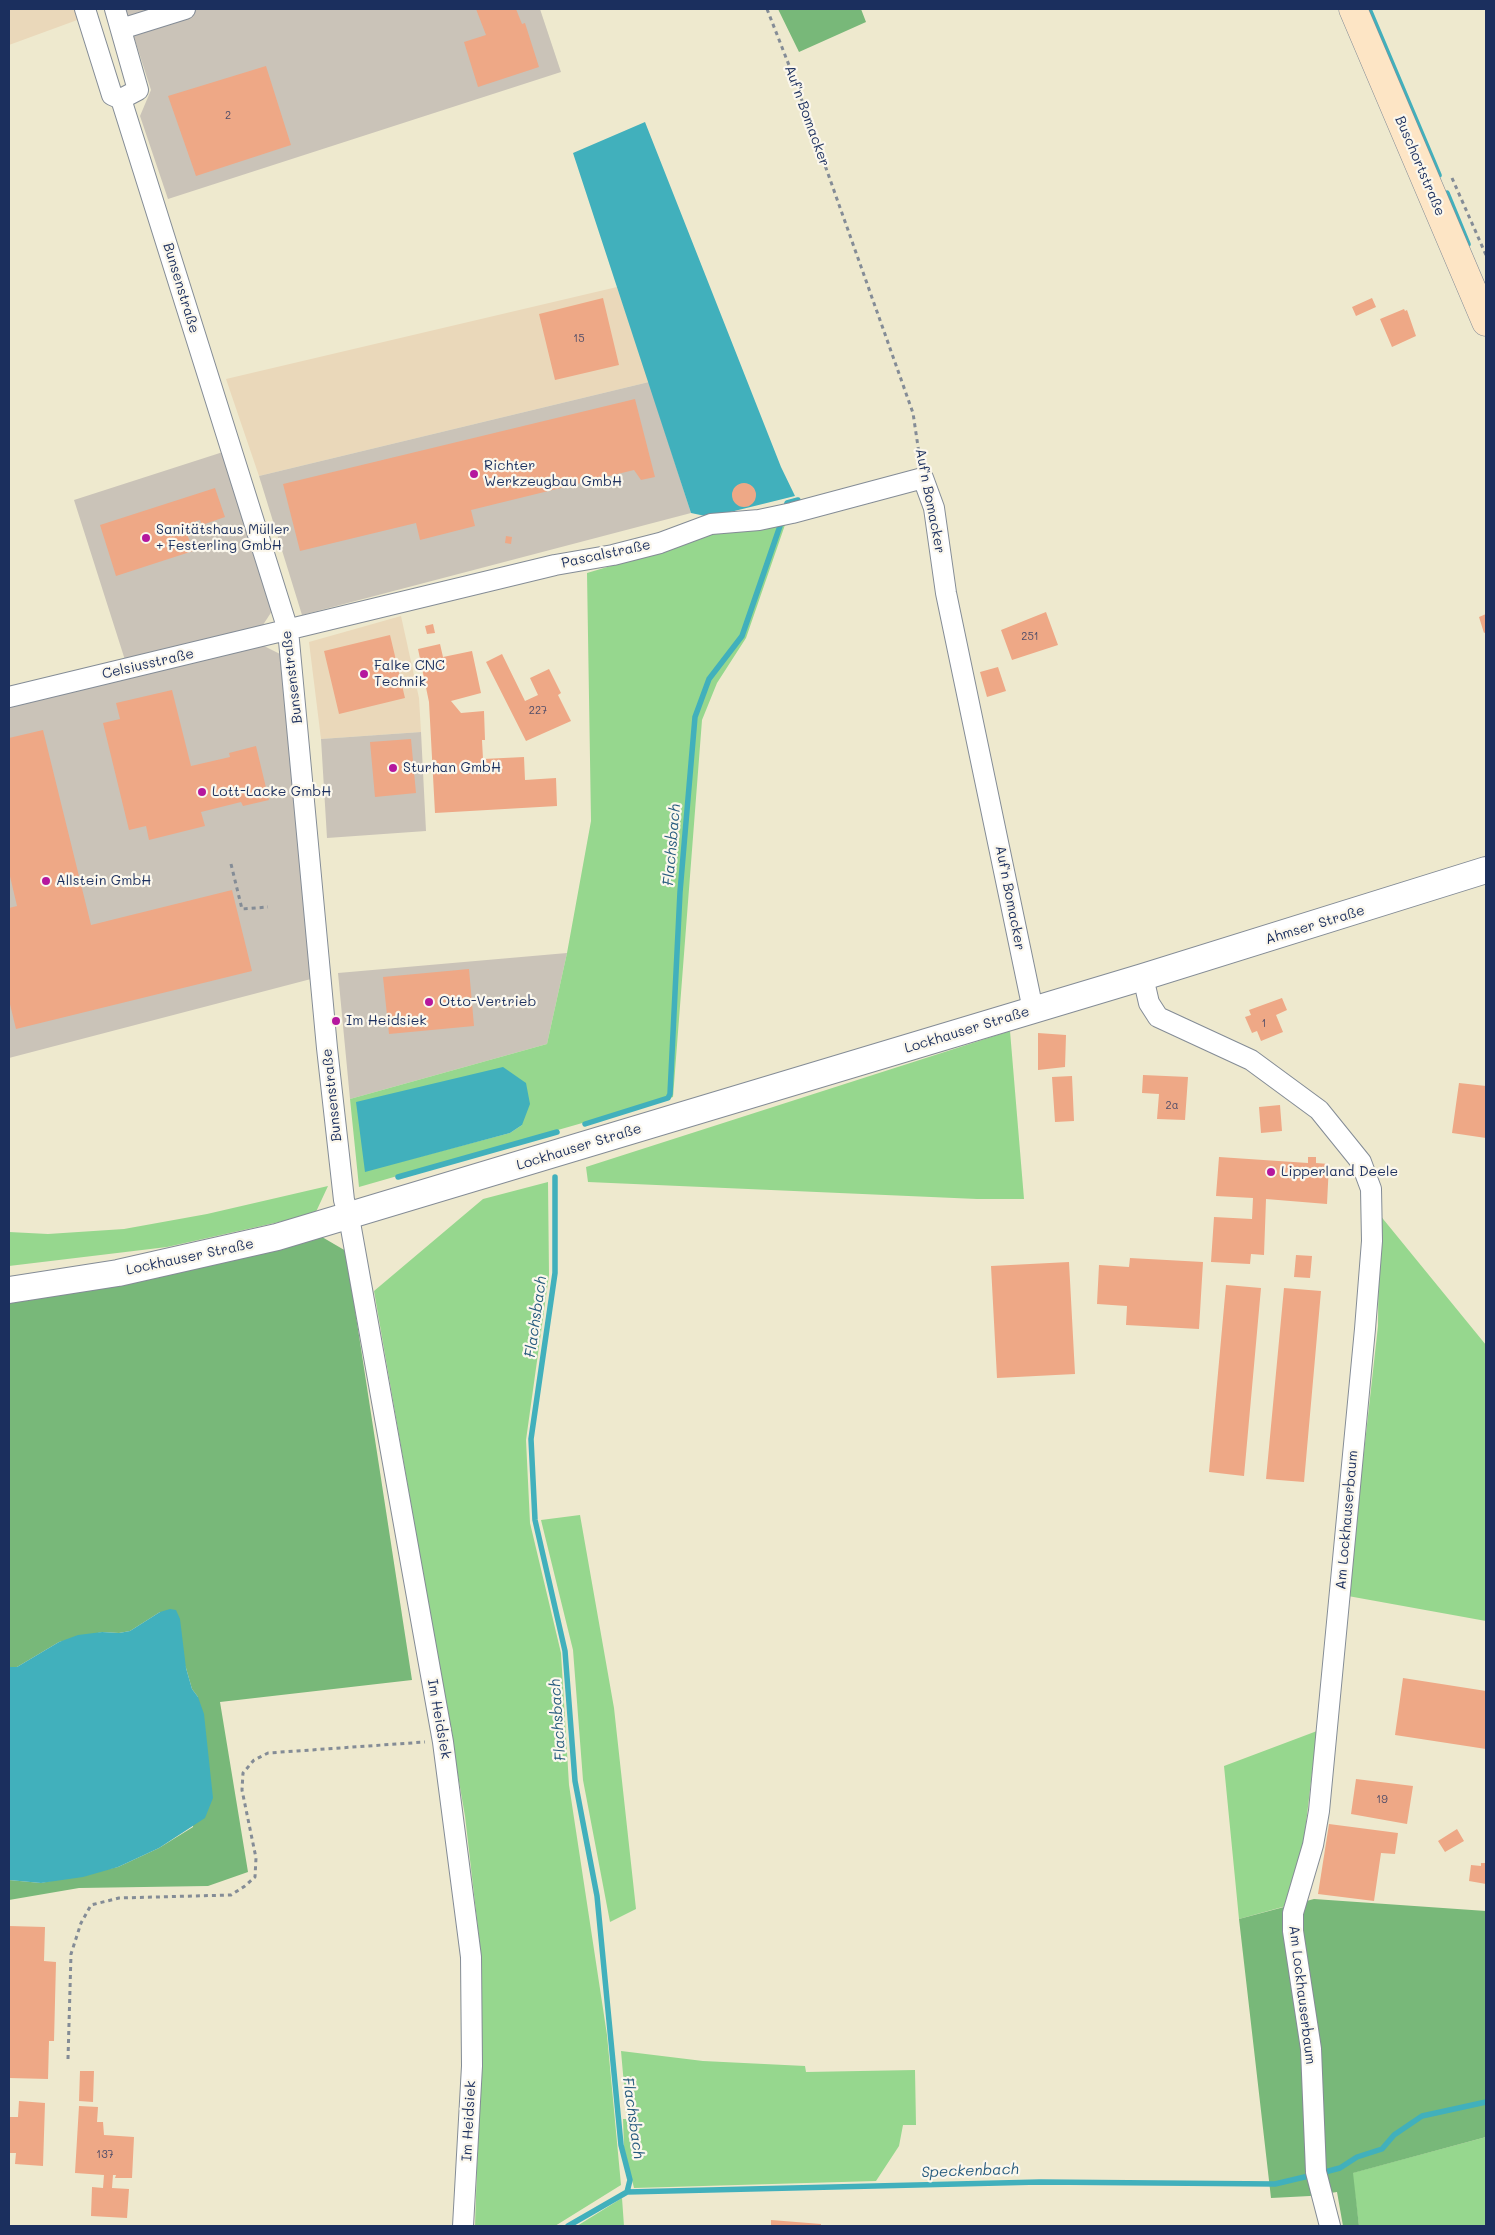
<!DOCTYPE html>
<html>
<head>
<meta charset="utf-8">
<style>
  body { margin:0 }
  #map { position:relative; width:1495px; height:2235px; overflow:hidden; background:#eee9ce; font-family:Mali,sans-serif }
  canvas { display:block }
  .frame { position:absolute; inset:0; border:10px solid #1b2f5e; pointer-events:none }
</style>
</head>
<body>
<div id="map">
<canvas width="1495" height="2235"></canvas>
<div class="frame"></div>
</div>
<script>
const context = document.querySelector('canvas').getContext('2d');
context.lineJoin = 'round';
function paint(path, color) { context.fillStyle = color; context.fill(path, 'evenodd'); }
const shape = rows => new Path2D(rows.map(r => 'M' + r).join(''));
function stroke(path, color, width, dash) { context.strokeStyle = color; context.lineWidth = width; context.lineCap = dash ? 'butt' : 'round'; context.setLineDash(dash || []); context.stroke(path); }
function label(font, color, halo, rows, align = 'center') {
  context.font = font + ' Mali,sans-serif'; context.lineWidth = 4.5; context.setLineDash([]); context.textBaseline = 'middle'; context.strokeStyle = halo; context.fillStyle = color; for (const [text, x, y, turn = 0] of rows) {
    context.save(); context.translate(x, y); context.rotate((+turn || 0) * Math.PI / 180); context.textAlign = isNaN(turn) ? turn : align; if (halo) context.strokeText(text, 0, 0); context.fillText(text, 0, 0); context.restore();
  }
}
paint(shape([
  [9,9,77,9,80,19,9,45],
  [617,287,649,382,259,476,226,379],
  [401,616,419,698,421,732,321,739,309,642]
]), '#ead8ba');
paint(shape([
  [125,9,540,9,561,72,168,199,140,116,151,90],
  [649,382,691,513,302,615,259,476],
  [223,452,272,611,261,628,125,660,74,500],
  [264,646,280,654,311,979,9,1058,9,707],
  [421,732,426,831,327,838,321,739],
  [567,953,547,1044,350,1099,338,973]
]), '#cac3b8');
paint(shape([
  [786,522,746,638,717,683,702,720,673,1097,359,1187,350,1099,547,1044,567,953,591,821,587,573,682,545,716,529],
  [522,1125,510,1133,365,1171],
  [1010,1031,1024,1199,977,1199,588,1182,586,1167],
  [548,1182,549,1275,526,1440,530,1523,561,1653,569,1785,607,2035,621,2185,555,2226,475,2226,482,2021,481,1955,465,1816,374,1291,483,1199],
  [328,1186,315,1214,167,1247,9,1266,9,1232,48,1234,124,1229,207,1214],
  [1379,1214,1486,1345,1486,1621,1348,1596,1378,1326],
  [580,1515,614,1708,636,1909,610,1922,583,1780,573,1650,541,1520],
  [1317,1731,1302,1857,1286,1906,1239,1919,1224,1766],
  [621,2051,703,2061,805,2066,806,2072,915,2070,916,2125,903,2125,899,2146,876,2181,634,2188,624,2148,623,2119,627,2119],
  [1486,2137,1486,2226,1359,2226,1352,2173],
  [622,2198,624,2226,577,2226]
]), '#96d78e');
paint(shape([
  [778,9,861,9,866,22,799,52],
  [322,1237,346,1251,412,1680,220,1702,248,1872,208,1886,79,1888,9,1900,9,1880,41,1883,118,1867,159,1848,193,1827,198,1697,192,1689,186,1668,160,1612,130,1631,119,1633,102,1632,59,1642,17,1667,9,1667,9,1298,150,1277],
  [1314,1899,1486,1911,1486,2137,1353,2173,1359,2226,1343,2226,1337,2192,1310,2196,1271,2198,1239,1919]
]), '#78b879');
paint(shape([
  [645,122,781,467,795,496,710,517,691,513,573,153],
  [503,1067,526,1083,530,1104,522,1125,510,1133,365,1172,356,1102],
  [170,1609,176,1610,180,1619,186,1668,192,1689,198,1697,204,1714,213,1798,205,1818,159,1848,118,1867,83,1877,41,1883,9,1880,9,1667,17,1667,59,1642,78,1635,102,1632,119,1633,130,1631,160,1612]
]), '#41b0bc');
stroke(shape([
  [1369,9,1439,175],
  [1447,193,1468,244],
  [786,506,787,503,798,500],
  [585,1124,668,1098,670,1094,680,892,695,717,709,679,742,636,780,526],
  [398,1177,557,1132],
  [555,1177,555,1273,531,1439,535,1520,565,1651,575,1781,597,1896,621,2145,630,2180,627,2192,568,2226],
  [1321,2173,1340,2168,1357,2157,1382,2149,1394,2135,1422,2116,1486,2102],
  [627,2192,1040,2182,1275,2184,1313,2175]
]), '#41b0bc', 5.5);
paint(shape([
  [476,9,516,9,522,24,525,23,539,67,478,87,464,42,486,35],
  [266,66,291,145,196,176,168,96],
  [603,298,619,365,555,380,539,314],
  [1372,298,1376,307,1356,316,1352,307],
  [1404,309,1405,311,1407,310,1416,336,1392,347,1380,319],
  [635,399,655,477,641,480,634,470,471,510,475,526,420,540,416,523,300,551,283,484],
  '732 495a12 12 0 1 1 24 0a12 12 0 1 1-24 0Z',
  [215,488,225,517,202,525,200,520,184,525,193,551,116,576,100,525],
  [506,536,512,537,511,544,505,543],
  [1046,612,1058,645,1012,660,1001,630],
  [1486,614,1486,632,1484,633,1479,617],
  [433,624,435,633,427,634,425,626],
  [390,635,405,698,339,714,324,651],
  [440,644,443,657,472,651,481,693,451,701,461,713,484,711,485,740,482,740,483,759,524,757,525,780,556,778,557,806,435,813,429,702,418,649],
  [502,654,525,701,538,695,530,678,549,669,561,693,558,695,571,721,526,741,486,662],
  [998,667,1006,691,987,697,980,672],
  [172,690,191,766,230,757,229,753,256,746,269,800,243,806,241,802,201,812,205,826,149,840,146,826,129,830,103,723,120,719,116,703],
  [43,730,91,925,232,890,252,971,16,1029,9,1000,9,908,17,906,9,872,9,738],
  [411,739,416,793,375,797,370,742],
  [469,969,474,1026,389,1034,383,977],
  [1282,998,1287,1010,1276,1015,1283,1032,1261,1041,1257,1031,1252,1033,1245,1017,1251,1015,1249,1010],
  [1038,1033,1066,1035,1065,1067,1038,1070],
  [1143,1075,1188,1077,1185,1120,1157,1119,1159,1094,1142,1093],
  [1072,1076,1074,1121,1055,1122,1052,1077],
  [1459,1083,1486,1086,1486,1138,1452,1133],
  [1280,1105,1282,1131,1261,1133,1259,1107],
  [1219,1157,1308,1163,1308,1157,1316,1157,1316,1163,1329,1164,1327,1204,1266,1199,1264,1255,1251,1254,1250,1264,1211,1262,1214,1217,1252,1219,1253,1198,1216,1196],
  [1296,1255,1312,1256,1310,1278,1294,1277],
  [1130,1258,1203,1262,1199,1329,1126,1325,1127,1306,1097,1304,1099,1265,1129,1267],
  [1069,1262,1075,1374,997,1378,991,1266],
  [1226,1285,1261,1288,1244,1476,1209,1472],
  [1284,1288,1321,1291,1304,1482,1266,1479],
  [1403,1678,1486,1691,1486,1749,1395,1735],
  [1356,1779,1413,1786,1407,1824,1351,1814],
  [1329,1824,1398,1833,1395,1854,1381,1853,1374,1901,1318,1894],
  [1457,1829,1464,1841,1445,1852,1438,1841],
  [1481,1863,1486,1863,1486,1884,1469,1881,1471,1865,1481,1866],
  [9,1926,45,1927,44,1961,56,1962,54,2041,49,2041,48,2079,9,2078],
  [80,2071,94,2071,93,2102,79,2101],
  [19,2101,45,2103,43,2166,15,2164,16,2153,9,2153,9,2117,18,2117],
  [79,2106,98,2107,97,2122,103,2122,104,2135,134,2137,132,2178,115,2178,116,2175,113,2175,112,2188,129,2189,127,2218,91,2216,92,2187,103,2188,104,2175,75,2173],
  [771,2220,821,2224,821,2226,771,2226]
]), '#eea886');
const minor = shape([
  [85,9,112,95,121,99,288,630,327,1048,344,1200,349,1217,443,1742,471,1957,472,2066,463,2226],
  [115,9,138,90,121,99],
  [121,29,185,9],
  [9,697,555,565,613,555,660,543,711,524,759,520,792,513,923,478,934,508,946,593,1033,1010],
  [1143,977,1149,1003,1158,1017,1251,1060,1319,1110,1361,1162,1371,1189,1372,1241,1365,1329,1319,1811,1313,1845,1293,1913,1293,1931,1311,2049,1316,2172,1330,2226]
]);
const tertiary = shape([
  [9,1290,118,1273,277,1237,1143,977,1486,870]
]);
const secondary = shape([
  [1353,9,1486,322]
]);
stroke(minor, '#848c96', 22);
stroke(tertiary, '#848c96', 28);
stroke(secondary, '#848c96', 29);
stroke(shape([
  [767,9,794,78,913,413,920,460],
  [1452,178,1486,255],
  [231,864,242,909,268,907],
  [68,2059,71,1954,81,1923,91,1905,119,1898,231,1895,245,1886,255,1877,256,1858,242,1790,243,1773,254,1760,268,1753,425,1742]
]), '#848c96', 3, [4, 4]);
stroke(minor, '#fff', 20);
stroke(tertiary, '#fff', 26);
stroke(secondary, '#fde5c5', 28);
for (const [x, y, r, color] of [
  [474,474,5,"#b5179e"],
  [146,538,5,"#b5179e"],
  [364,674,5,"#b5179e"],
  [393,768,5,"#b5179e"],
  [202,792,5,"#b5179e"],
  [46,881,5,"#b5179e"],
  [429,1002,5,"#b5179e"],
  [336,1021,5,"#b5179e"],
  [1271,1172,5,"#b5179e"]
]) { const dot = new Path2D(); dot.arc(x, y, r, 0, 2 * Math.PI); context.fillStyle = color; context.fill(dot); stroke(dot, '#fbf7ec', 2); }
label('11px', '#504d68', null, [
  ["2",228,116],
  ["15",579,339],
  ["251",1030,637],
  ["227",538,711],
  ["1",1264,1024],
  ["2a",1172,1106],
  ["19",1382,1800],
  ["137",105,2155]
]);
label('14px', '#1b2f5e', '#fbf7ec', [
  ["Auf'n Bomacker",807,116,70],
  ["Buschortstraße",1420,166,67],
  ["Bunsenstraße",181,288,73],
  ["Auf'n Bomacker",930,501,79],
  ["Pascalstraße",606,554,-12],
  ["Celsiusstraße",148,664,-13],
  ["Bunsenstraße",292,677,-97],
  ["Auf'n Bomacker",1010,898,79],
  ["Ahmser Straße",1315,925,-17],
  ["Lockhauser Straße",967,1030,-17],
  ["Bunsenstraße",332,1095,-96],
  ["Lockhauser Straße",579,1147,-17],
  ["Lockhauser Straße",190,1257,-12],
  ["Am Lockhauserbaum",1347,1520,-85],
  ["Im Heidsiek",439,1719,80],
  ["Am Lockhauserbaum",1302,1995,83],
  ["Im Heidsiek",469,2121,-87]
]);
label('14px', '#1b2f5e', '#fbf7ec', [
  ["Richter",484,466],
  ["Werkzeugbau GmbH",484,482],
  ["Sanitätshaus Müller",156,530],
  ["+ Festerling GmbH",156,546],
  ["Falke CNC",374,666],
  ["Technik",374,682],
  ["Sturhan GmbH",403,768],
  ["Lott-Lacke GmbH",212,792],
  ["Allstein GmbH",56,881],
  ["Otto-Vertrieb",439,1002],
  ["Im Heidsiek",346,1021],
  ["Lipperland Deele",1281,1172]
], 'left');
label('italic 15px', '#285c7f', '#fbf7ec', [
  ["Flachsbach",672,845,-85],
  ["Flachsbach",536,1317,-82],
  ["Flachsbach",558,1720,-94],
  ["Flachsbach",633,2118,82],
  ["Speckenbach",970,2171,-2]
]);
</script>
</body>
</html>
